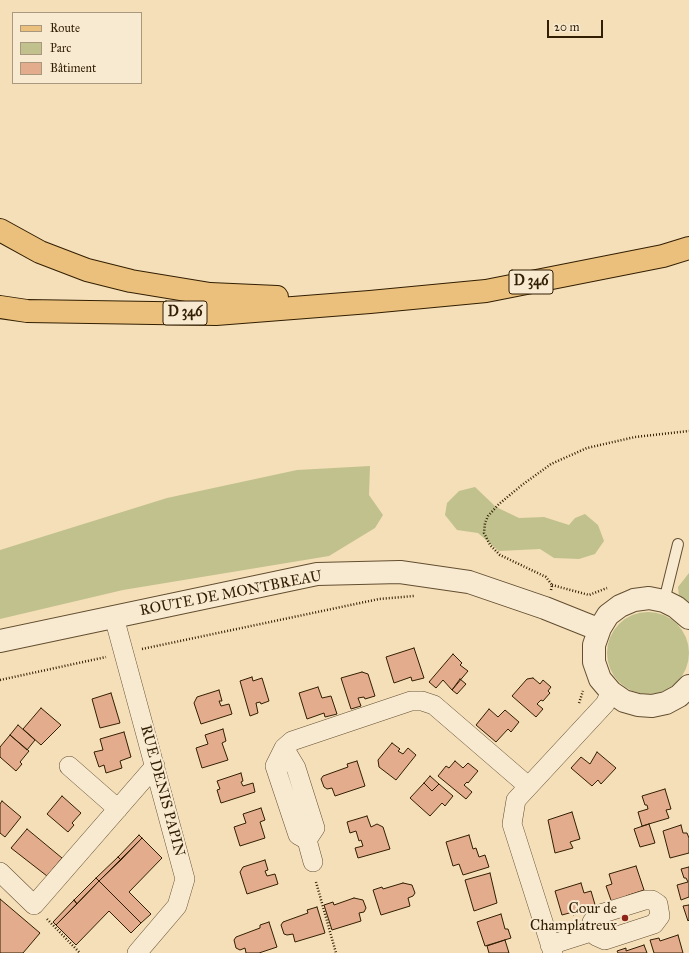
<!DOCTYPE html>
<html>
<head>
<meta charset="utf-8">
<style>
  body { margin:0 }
  #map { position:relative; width:689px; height:953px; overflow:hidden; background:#f5dfb8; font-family:"IM FELL Great Primer",serif }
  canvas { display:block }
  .legend { position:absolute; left:12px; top:12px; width:130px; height:72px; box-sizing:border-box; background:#f8ead1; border:1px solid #a9987e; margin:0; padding:5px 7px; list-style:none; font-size:12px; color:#321e02 }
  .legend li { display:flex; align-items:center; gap:8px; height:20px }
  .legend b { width:20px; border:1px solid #a9987e }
  .scale { position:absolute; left:547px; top:20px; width:56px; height:18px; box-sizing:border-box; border:2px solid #321e02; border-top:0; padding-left:5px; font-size:12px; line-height:14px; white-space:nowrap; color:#321e02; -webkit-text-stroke:3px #f8ead1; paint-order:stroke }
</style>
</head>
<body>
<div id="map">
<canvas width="689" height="953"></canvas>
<ul class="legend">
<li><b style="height:5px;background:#eac07c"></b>Route</li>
<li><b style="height:11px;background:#c0c18c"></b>Parc</li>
<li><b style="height:11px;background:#e2ac8d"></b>Bâtiment</li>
</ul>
<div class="scale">20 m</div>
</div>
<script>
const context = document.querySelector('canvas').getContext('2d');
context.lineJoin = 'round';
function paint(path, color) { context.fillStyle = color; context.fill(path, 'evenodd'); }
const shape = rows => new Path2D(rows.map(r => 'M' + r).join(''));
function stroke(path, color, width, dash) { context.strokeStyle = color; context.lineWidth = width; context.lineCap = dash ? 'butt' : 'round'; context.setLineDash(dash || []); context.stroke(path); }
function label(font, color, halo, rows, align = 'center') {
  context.font = font + ' "IM FELL Great Primer",serif'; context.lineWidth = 4; context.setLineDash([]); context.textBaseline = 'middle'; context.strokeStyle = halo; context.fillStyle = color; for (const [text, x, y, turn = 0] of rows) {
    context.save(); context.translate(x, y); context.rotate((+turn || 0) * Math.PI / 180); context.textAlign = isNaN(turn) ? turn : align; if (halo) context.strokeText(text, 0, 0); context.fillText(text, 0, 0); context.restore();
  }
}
paint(shape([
  [370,466,369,495,383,515,375,528,329,556,123,590,0,619,0,550,167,498,297,470],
  [475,487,496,507,519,518,544,517,569,525,575,518,585,514,598,525,604,541,595,554,579,559,554,558,540,549,499,551,478,533,457,530,445,515,447,503,459,491],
  [689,573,689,604,679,596,678,587],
  '607 653a41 41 0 1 1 82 0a41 41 0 1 1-82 0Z'
]), '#c0c18c');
const building = shape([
  [414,648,424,678,412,681,411,677,394,683,386,657,414,648],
  [453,654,462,663,460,665,468,671,452,690,443,680,436,688,429,682,453,654],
  [362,672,368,674,375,696,365,699,364,697,358,698,361,706,351,709,341,678,362,672],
  [252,677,253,681,262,678,269,701,261,704,260,702,256,703,258,713,250,716,240,681,252,677],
  [533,678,540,684,543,680,551,687,548,691,550,693,543,701,541,700,537,704,543,709,536,717,512,696,527,679,533,678],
  [460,679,466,684,457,694,452,690,460,679],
  [318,687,322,698,331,696,337,714,325,717,324,713,307,719,299,693,318,687],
  [219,690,222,701,219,701,221,706,229,704,232,714,201,724,194,703,197,697,219,690],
  [111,693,120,723,100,728,92,699,111,693],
  [41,708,61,725,41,745,23,729,41,708],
  [489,709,498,717,505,710,519,722,511,732,508,729,496,742,476,725,489,709],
  [18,725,35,740,27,750,10,735,18,725],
  [223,729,226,741,222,743,228,760,202,768,196,748,208,744,205,735,223,729],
  [124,732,131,757,120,761,122,768,106,773,104,765,99,767,94,752,103,750,100,739,124,732],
  [10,735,29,751,20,762,22,764,16,771,0,757,0,747,10,735],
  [392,743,400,749,398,751,403,754,408,748,416,755,396,780,379,767,378,760,392,743],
  [597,752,616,768,601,784,598,780,592,786,571,768,581,757,590,764,597,752],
  [357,761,365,786,335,796,332,788,327,789,324,787,321,779,323,776,348,767,347,764,357,761],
  [455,761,463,768,468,763,478,771,468,783,467,782,464,785,472,792,466,799,438,776,446,766,449,768,455,761],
  [241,773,243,781,241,782,243,786,253,783,255,792,221,803,217,790,220,789,217,781,241,773],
  [430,776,439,784,432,791,424,783,430,776],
  [424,783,432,791,439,784,453,796,445,806,442,803,430,816,410,798,424,783],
  [665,789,671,809,666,810,669,818,642,826,638,812,648,809,647,805,645,805,642,796,665,789],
  [62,796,81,813,72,823,74,825,68,832,47,814,62,796],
  [2,801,21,817,5,837,0,833,0,804,2,801],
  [261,808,265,820,260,822,265,838,240,846,234,827,246,823,243,814,261,808],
  [572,812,580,839,570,842,573,848,555,853,548,820,572,812],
  [367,816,371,827,377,824,383,827,390,849,358,858,355,848,363,846,361,840,359,841,356,831,350,833,347,822,367,816],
  [649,824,655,843,640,847,634,829,649,824],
  [681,825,683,833,687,833,689,838,689,853,670,858,663,831,681,825],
  [27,829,62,858,47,876,11,848,27,829],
  [139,835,142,838,121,860,118,857,139,835],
  [469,835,473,849,476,848,479,857,485,855,489,867,463,875,459,864,453,866,446,842,469,835],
  [142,838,162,858,129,892,151,914,141,923,99,881,142,838],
  [118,857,121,860,99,881,96,878,118,857],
  [265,860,268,870,265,871,267,876,275,874,278,884,247,894,240,872,243,867,265,860],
  [636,866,644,890,626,896,626,898,612,903,606,886,612,884,609,874,636,866],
  [689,867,689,897,681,900,677,885,688,882,686,878,684,878,681,869,689,867],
  [490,873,497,903,474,911,465,880,490,873],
  [96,878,99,881,77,904,74,900,96,878],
  [99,881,141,923,131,933,109,911,76,945,56,925,99,881],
  [403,883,412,885,415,893,413,896,408,898,410,906,381,915,373,890,382,887,383,889,403,883],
  [581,883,584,893,591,891,596,908,581,912,580,910,562,915,555,891,581,883],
  [354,898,363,900,366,908,364,912,359,913,361,921,332,930,324,905,333,902,334,905,354,898],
  [0,899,40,933,23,953,0,953,0,899],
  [74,900,77,904,56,925,53,922,74,900],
  [689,905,689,920,688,921,683,906,689,905],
  [317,907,325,933,295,942,293,934,287,935,284,934,281,925,283,922,308,913,307,910,317,907],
  [580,910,581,912,573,915,572,912,580,910],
  [501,914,505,929,508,929,511,938,485,946,477,922,501,914],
  [269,922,277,947,259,953,246,953,245,948,240,950,236,948,234,940,236,937,260,928,260,925,269,922],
  [678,935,683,953,654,953,650,940,659,938,660,941,678,935],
  [505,940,509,953,489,953,487,946,505,940],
  [644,945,647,953,618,953,617,951,626,948,626,951,644,945]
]);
paint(building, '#e2ac8d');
stroke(building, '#321e02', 1);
const service = shape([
  [664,601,678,544]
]);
const minor = shape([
  [114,617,185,879,177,906,137,953],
  [284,748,296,768,315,828,307,840],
  [69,766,118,809],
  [313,862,307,840,298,835,275,766,284,748,292,741,411,701,422,701,434,705,528,786],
  [0,872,34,905,155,766],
  [645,900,652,900,658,904,660,916,654,924,605,940,596,936,592,922,597,915,645,900],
  [550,945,594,931],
  [553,953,512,824,516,800,605,704,611,692]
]);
const tertiary = shape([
  [689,618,676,607,664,601,649,598,634,600,620,606,608,615,600,628,594,645,594,662,600,679,611,692,624,701,638,705,652,706,666,703,679,696,689,686],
  [0,641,317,574,400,572,469,582,545,608,590,626,600,628]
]);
const primary = shape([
  [0,230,40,252,87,270,131,281,210,294,277,297],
  [0,307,27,311,216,314,370,302,486,291,663,256,689,248]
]);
stroke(service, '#634e30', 12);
stroke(minor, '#634e30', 20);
stroke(tertiary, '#634e30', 24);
stroke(primary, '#321e02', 24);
stroke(shape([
  [552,585,589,595,607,588],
  [551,590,552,585,546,577,500,555,490,545,484,533,485,523,488,516,499,504,522,485,551,464,587,448,635,437,689,431],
  [142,649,379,599,414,596],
  [0,680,106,657],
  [579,703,583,691],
  [316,882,336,953],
  [47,919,80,953]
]), '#321e02', 2.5, [1, 2]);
stroke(service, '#f8ead1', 10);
stroke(minor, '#f8ead1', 19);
stroke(tertiary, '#f8ead1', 22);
stroke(primary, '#eac07c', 22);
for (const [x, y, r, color] of [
  [625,918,4,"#8f2418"]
]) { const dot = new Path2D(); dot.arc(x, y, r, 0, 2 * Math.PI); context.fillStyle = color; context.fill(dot); stroke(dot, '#f8ead1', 1.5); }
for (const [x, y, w] of [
  [531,282,44],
  [185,313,44]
]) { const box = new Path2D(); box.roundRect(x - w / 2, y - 12, w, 24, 3); context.fillStyle = '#f8ead1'; context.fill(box); stroke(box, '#321e02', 1); }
label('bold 14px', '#321e02', null, [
  ["D 346",531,282],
  ["D 346",185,313]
]);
label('15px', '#321e02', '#f8ead1', [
  ["ROUTE DE MONTBREAU",231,594,-11],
  ["RUE DENIS PAPIN",162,791,75]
]);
label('15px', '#321e02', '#f8ead1', [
  ["Cour de",617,909],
  ["Champlatreux",617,926]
], 'right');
</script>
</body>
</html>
